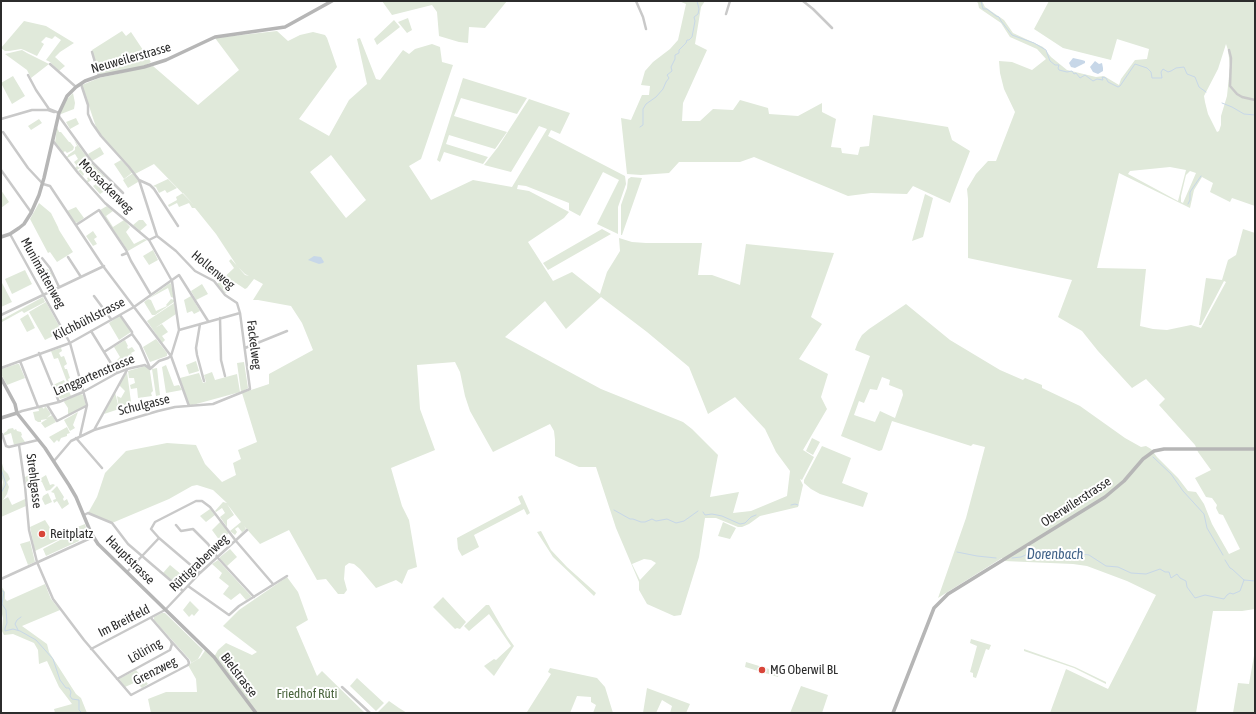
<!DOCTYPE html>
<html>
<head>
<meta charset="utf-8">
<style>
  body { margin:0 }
  #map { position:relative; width:1256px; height:714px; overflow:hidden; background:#fff; font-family:"Asap Condensed",sans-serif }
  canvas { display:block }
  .frame { position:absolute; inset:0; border:2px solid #2c2c2c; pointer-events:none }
</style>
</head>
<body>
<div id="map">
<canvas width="1256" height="714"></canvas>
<div class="frame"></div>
</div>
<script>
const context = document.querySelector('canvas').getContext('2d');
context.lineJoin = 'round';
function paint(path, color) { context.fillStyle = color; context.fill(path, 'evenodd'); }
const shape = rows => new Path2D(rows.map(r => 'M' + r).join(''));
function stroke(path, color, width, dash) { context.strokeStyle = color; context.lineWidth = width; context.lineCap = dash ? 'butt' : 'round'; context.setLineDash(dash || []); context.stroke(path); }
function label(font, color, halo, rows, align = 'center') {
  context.font = font + ' "Asap Condensed",sans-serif'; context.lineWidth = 4; context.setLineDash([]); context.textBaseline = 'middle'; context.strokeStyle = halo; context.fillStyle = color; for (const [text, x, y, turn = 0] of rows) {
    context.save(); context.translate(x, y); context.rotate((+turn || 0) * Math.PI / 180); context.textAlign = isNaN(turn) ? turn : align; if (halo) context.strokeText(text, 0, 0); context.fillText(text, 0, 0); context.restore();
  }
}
paint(shape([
  [382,1,507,1,485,28,469,27,468,43,459,42,439,36,437,12,432,5,392,15],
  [679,1,705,1,701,7,695,44,707,50,683,103,682,121,700,121,713,109,733,110,740,100,768,108,769,114,798,116,822,103,822,112,836,119,831,147,841,148,842,153,858,155,860,147,869,146,873,115,948,127,952,140,970,151,950,203,913,186,907,194,871,193,848,196,754,157,740,162,679,162,669,173,641,175,627,174,621,118,631,120,642,95,649,95,650,86,641,85,645,71,653,62,670,49,678,40,686,4],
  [976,1,982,1,985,7,1004,20,1013,33,1043,47,1051,57,1067,70,1096,77,1104,76,1119,85,1121,79,1135,60,1147,59,1149,49,1117,39,1111,60,1063,48,1034,29,1049,1,1255,1,1255,206,1232,198,1230,202,1210,192,1213,183,1202,177,1194,190,1190,208,1119,173,1097,268,1146,269,1140,326,1153,329,1167,330,1191,325,1201,328,1226,282,1224,281,1201,325,1199,325,1206,278,1222,280,1228,260,1236,255,1243,229,1255,233,1255,609,1242,611,1213,611,1196,713,1050,713,1066,669,1108,689,1156,595,1127,581,1087,566,1073,564,1004,561,1002,558,938,598,966,518,985,447,973,444,971,446,892,421,882,450,879,451,841,436,870,356,855,350,858,342,862,335,869,329,906,304,950,340,1000,370,1023,380,1025,378,1042,385,1042,388,1080,406,1125,438,1141,447,1146,446,1151,449,1157,457,1178,478,1188,491,1196,492,1204,504,1212,524,1229,554,1240,549,1223,515,1219,514,1216,508,1217,505,1212,498,1206,497,1195,478,1211,470,1198,452,1195,445,1159,405,1165,399,1146,379,1132,388,1098,351,1082,331,1058,317,1072,280,968,258,968,199,967,189,976,174,988,161,996,161,1015,112,1004,89,1000,73,999,61,1012,62,1032,70,1046,59,1037,49,1010,37,1001,23,979,8,978,3],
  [1226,44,1228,50,1230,66,1227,96,1221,116,1221,125,1219,131,1217,132,1208,114,1205,102,1204,96,1218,69],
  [1170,167,1186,170,1178,201,1128,174,1130,171],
  [1190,171,1196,173,1183,203,1181,202,1181,196,1186,175],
  [882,377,890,380,889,385,902,390,903,395,895,418,880,411,875,422,854,415,859,401,864,403,870,389,877,390],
  [408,18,412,30,407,33,398,22],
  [394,20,400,27,377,45,374,39],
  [24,21,46,26,74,43,60,52,55,57,65,66,59,71,50,62,46,60,61,40,55,36,52,39,46,37,41,42,44,44,37,56,24,50,21,49,9,51,5,51,1,48],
  [122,31,126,36,131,32,151,62,144,66,104,74,99,74,92,50],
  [277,31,288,41,300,35,313,32,325,35,327,38,337,67,299,119,329,136,349,100,367,84,357,39,360,38,376,79,380,80,403,50,409,54,415,49,432,44,440,47,442,62,453,65,421,159,409,166,431,200,473,180,512,187,547,129,539,126,511,172,484,165,498,147,529,99,570,113,560,134,551,130,548,136,625,176,626,184,618,207,618,234,597,224,619,180,603,172,580,216,569,210,569,203,526,186,518,185,517,189,529,191,569,212,564,218,528,242,553,281,572,272,600,294,607,272,620,251,619,238,632,242,646,243,702,243,698,275,712,275,740,285,746,244,834,253,811,317,822,324,799,359,828,374,821,397,827,409,803,450,814,457,802,480,800,479,803,485,798,507,760,516,749,524,742,527,738,527,716,518,705,518,699,557,681,615,674,616,647,604,639,590,639,582,616,528,596,467,579,467,555,456,555,440,554,431,550,424,493,452,470,411,465,396,460,372,455,362,417,365,420,409,435,450,391,468,402,506,409,520,417,567,408,570,402,584,396,580,376,588,360,569,354,564,349,563,345,566,344,579,347,590,344,594,338,594,326,579,317,580,289,530,260,544,244,526,246,529,236,538,242,532,238,527,235,529,237,532,235,535,230,531,241,522,227,504,234,515,227,520,227,527,220,517,225,513,222,508,216,512,215,511,223,502,227,503,213,490,197,485,192,486,169,499,112,523,88,513,97,497,105,473,126,451,167,443,196,445,205,464,222,482,236,475,233,463,241,459,238,450,257,442,242,393,269,384,269,374,313,350,302,323,291,306,258,300,253,300,263,284,254,279,247,288,245,289,236,283,226,293,224,292,217,284,234,268,229,261,231,259,245,275,249,276,245,274,237,266,216,234,195,208,192,208,189,203,179,207,177,203,169,207,168,205,177,200,176,197,183,193,194,205,154,164,135,174,97,130,82,85,99,78,153,66,198,105,239,70,215,38],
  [331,155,366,200,346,218,310,172],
  [601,297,647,332,689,367,708,414,735,397,765,429,776,452,790,471,787,496,751,511,733,513,739,492,710,497,718,455,692,429,683,422,601,389,505,337,545,301,566,329],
  [644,559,651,560,656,563,640,580,632,564],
  [22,50,27,53,49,64,31,78,27,70,5,54],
  [13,76,25,96,12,104,1,83],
  [463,78,527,98,517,114,461,98,454,116,507,132,495,149,449,135,446,144,488,157,483,164,444,152,440,162,437,160],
  [73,93,75,103,74,109,61,114,60,111,66,100],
  [76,118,79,124,70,129,66,122],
  [39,119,42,123,31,130,28,126],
  [57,127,59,132,61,132,69,142,70,142,74,147,73,150,67,153,65,151,63,153,55,143],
  [74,140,90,161,77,170,75,168,77,166,74,162,78,159,75,154,67,158,66,157,68,156,68,155,75,150,75,147,77,146],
  [100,147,104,154,92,161,88,154],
  [121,160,133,172,124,179,114,164],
  [91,163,105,177,95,183,93,179,87,183,86,181,88,180,87,178,89,177,87,174,86,175,86,174,88,172,86,167,81,170,84,174,83,176,78,171],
  [133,173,138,179,138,182,128,188,123,180],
  [631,177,642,178,622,235,621,235,621,205,627,188,628,179],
  [168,179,177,188,167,193,165,190,159,193,156,187,153,186],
  [99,182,106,190,100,194,93,186],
  [1,190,9,202,1,208],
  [925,194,933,198,923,237,912,241],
  [39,203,51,213,58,227,59,230,73,252,57,262,50,252,48,253,30,219],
  [107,206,113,211,106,216,113,227,124,220,130,227,126,232,134,244,144,239,147,240,128,251,100,210],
  [76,207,84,218,77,223,75,222,67,211],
  [139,220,143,220,147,225,140,231,133,225],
  [602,229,611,234,548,270,543,263],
  [93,231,97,237,94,239,97,244,93,246,86,236],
  [153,250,158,260,149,265,143,256],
  [48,269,53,276,46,280,42,274,45,270],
  [25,270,32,284,12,294,5,279],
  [1,281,12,302,1,307],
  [170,283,171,284,174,298,171,297,168,288,148,299,151,300,156,311,167,306,166,305,171,299,174,300,174,302,155,315,152,315,144,302],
  [202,284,208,294,196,300,191,291],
  [191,296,200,311,194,314,192,311,187,313,184,300],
  [43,297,45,302,24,313,22,311,2,322,1,320],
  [46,302,63,333,58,336,57,334,45,340,29,312],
  [174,303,176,314,155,328,162,324,168,332,162,336,165,340,162,343,147,321],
  [28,314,35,328,27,332,20,319],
  [119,316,121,316,131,332,119,340,109,323],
  [156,339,167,353,167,356,150,362,143,347],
  [125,340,128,346,127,347,128,349,132,347,135,351,131,353,133,356,119,364,117,360,120,357,114,347],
  [61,348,62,351,59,353,61,357,64,356,67,364,64,366,65,369,67,369,70,378,68,379,72,389,70,390,58,358,54,359,51,351],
  [196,361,199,371,189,374,186,365],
  [244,362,248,388,241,392,237,363],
  [17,364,19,364,25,378,7,385,1,374,1,369],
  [149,365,153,391,151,393,152,396,138,398,137,388,131,389,130,385,135,383,134,378,129,378,128,371],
  [166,365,174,386,179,385,182,390,166,393,162,367],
  [157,368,160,395,156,396,152,369],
  [127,372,132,409,125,410,124,406,119,408,117,396,121,398,125,391,119,385],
  [212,372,215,380,237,374,240,392,189,406,180,378,199,373,203,383,206,382,204,375],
  [64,380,71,396,60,399,53,385],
  [115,392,119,409,104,414],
  [81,394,83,395,86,405,68,415,68,408,64,402,65,400],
  [45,406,46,407,51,414,47,418,52,415,56,422,45,428,41,423,47,419,41,420,41,422,38,422,35,420,33,412,39,411,38,407,42,407,44,409],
  [78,412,73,425,75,428,70,431,64,420],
  [67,427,70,433,67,434,67,436,61,438,59,442,57,440,54,443,49,437],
  [13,428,14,430,16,429,17,431,21,432,22,435,21,436,25,442,14,445,11,433,3,436,4,433,7,431,8,429],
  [812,438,820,442,813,455,806,451],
  [822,446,851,458,842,483,868,493,863,507,820,494,811,489,804,483,804,480],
  [1,460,4,470,8,474,10,479,7,482,9,487,7,494,3,500,8,497,12,505,25,499,26,506,1,517,1,489,2,488,3,482,1,475],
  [37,471,39,475,26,483,25,477],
  [46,475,50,485,53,484,55,485,50,490,46,491,42,482,38,480],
  [57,486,64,497,63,499,64,501,67,499,69,504,62,509,57,501,54,503,53,500,56,499,54,493,51,492],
  [48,493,52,502,45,505,42,499,43,496],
  [522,495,530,513,527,515,524,509,474,535,479,547,462,556,458,549,457,538,521,504,518,497],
  [210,509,215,515,206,522,200,516],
  [45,520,58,540,35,551,30,527],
  [221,521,229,533,220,541,212,530],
  [723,522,736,528,730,539,718,536],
  [85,524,89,537,82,540,75,528],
  [541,531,551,550,567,567,596,593,594,596,553,557,537,532],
  [75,532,79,541,46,556,43,549],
  [30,541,35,562,28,565,20,544],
  [230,549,237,557,227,566,220,559,220,557],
  [218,560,251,596,251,597,246,600,240,593,231,600,223,594,229,586,219,578,222,573,212,564],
  [170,565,182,575,175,583,163,573],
  [287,577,298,592,307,617,308,620,296,627,317,676,322,671,365,713,151,713,148,699,166,692,197,692,196,679,188,665,200,658,206,649,214,657,218,650,226,643,252,655,257,652,223,626,239,610],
  [45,584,51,599,60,610,22,626,47,644,49,652,76,694,81,698,87,713,55,713,54,709,72,704,59,687,47,661,39,664,38,650,34,643,13,634,4,635,2,631,3,618,1,610,1,586,5,592,5,599,7,601],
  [443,597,466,622,460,629,457,628,455,629,433,607],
  [190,601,199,610,194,616,192,614,189,617,183,610],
  [486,605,489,605,507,636,514,646,494,676,484,666,494,659,496,660,511,646,489,614,469,631,464,626],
  [162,613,165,613,203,650,198,659,191,663,190,660,154,620,154,617],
  [971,639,991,645,989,650,986,649,976,678,973,677,973,673,970,672,977,646,970,643],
  [1024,649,1075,667,1106,682,1106,684,1074,668,1024,651],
  [1255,650,1255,713,1233,713,1238,683,1249,684],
  [746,662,779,672,778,677,745,667],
  [550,668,597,678,605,687,613,713,593,713,596,705,591,702,591,697,577,696,570,713,527,712,551,674,548,672],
  [136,670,148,684,142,688,136,682,125,687,119,679],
  [357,678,384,703,376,711,350,686],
  [801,686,828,695,822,713,790,713],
  [647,688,690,704,686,713,670,713,672,706,662,700,656,713,643,713],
  [389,701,399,708,407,713,377,713]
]), '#e0e9da');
paint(shape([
  [1073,58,1082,60,1085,61,1085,63,1075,68,1071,67,1069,63],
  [1095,61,1099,64,1102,63,1103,68,1103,71,1098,74,1093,72,1090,67],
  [314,256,321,257,324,262,323,263,319,264,308,260]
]), '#c7d7e8');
stroke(shape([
  [981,1,983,9,987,9,996,16,999,17,1001,21,1012,35,1034,43,1046,50,1050,61,1055,65,1059,65,1058,68,1059,70,1067,72,1072,71,1074,74,1076,73,1080,78,1085,75,1093,81,1097,79,1103,80,1102,77,1106,78,1108,82,1118,87,1120,86,1135,64,1147,68,1151,72,1152,78,1162,78,1161,72,1163,69,1168,72,1171,71,1176,68,1184,67,1187,74,1195,77,1199,87,1206,92],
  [1222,103,1232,107,1244,114,1255,115],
  [640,127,643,125,643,109,646,104,656,97,663,89,666,82,669,78,667,75,672,71,671,67,675,59,675,55,679,53,679,50,686,43,687,40,689,40,692,37,695,21,694,17,698,14,699,9,697,1],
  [1188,204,1190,200,1190,192,1201,176],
  [1153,457,1171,474,1183,491,1204,514,1207,528,1223,555],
  [1,469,6,484,1,493],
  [791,505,795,504,798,505],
  [614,510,630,519,633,519,641,522,645,522,652,519,656,521,667,519,676,523,684,521,698,511],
  [703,512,705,515,712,514,722,516,740,524,745,523,751,517,756,515],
  [957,552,977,556,996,558],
  [1012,558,1021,557,1028,554,1037,556,1048,557,1061,554,1073,553,1089,555,1106,566,1118,567,1131,573,1146,574,1160,569,1165,572,1169,572,1171,578,1177,574,1180,578,1186,581,1187,587,1195,598,1205,595,1224,599,1227,595,1230,593,1233,594,1240,591,1244,580,1255,581],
  [1225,560,1230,568,1232,569,1244,580],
  [1,590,4,592,2,604,6,610,7,623,5,628,5,631,13,629,20,631,36,640,53,659,60,680,66,688,69,688,71,692,70,696,72,699,79,700,79,710,82,713],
  [18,630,15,624,17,620,21,617]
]), '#c7d7e8', 1);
stroke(shape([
  [636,1,643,17,646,29],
  [803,1,813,9,832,28],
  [726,14,730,1],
  [1229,50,1231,58,1230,86,1237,94,1242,97,1255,100],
  [92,52,99,76],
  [50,64,76,87],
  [28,75,36,90,49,109,59,113],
  [81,84,88,105,88,114,92,123,101,136,129,167,139,180,157,236],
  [58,115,92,162,123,193],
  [1,119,32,110,48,110,54,112],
  [3,132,28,168,43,184,50,186,103,266,171,356,189,406],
  [1,170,31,212],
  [139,180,150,185,154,189,178,226],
  [76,225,99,210,126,250,131,261,151,295],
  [10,234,70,343,87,405,80,436],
  [149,240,157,236],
  [122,255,127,253],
  [68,257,81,277],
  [42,258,50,268,59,287],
  [94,296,111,319],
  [1,315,104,266],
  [120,315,132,332,132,334],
  [220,318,221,360,225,376],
  [200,324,196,348,197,355,204,381],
  [179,330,240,313],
  [91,331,117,373],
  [245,348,287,331],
  [104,352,132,334,140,345,150,368],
  [39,353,59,402],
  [20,361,38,407],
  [1,368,70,343,134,307,179,275,208,321],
  [47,405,57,421,86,406],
  [17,413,22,411,59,402,83,392,117,373,127,369,145,365,150,369,159,361,168,358,171,356,179,330,172,281,149,240,105,203,78,173,53,141],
  [94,430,127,370],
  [2,434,6,446,9,447,38,440],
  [76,438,102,468],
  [19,445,25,486,29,530,37,562,53,599,84,640,131,695,188,665,189,663,188,660,171,641],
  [54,461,71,441,94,430,158,411,175,407,213,404,250,389,240,313,237,303,225,295,214,281,195,271,176,251,157,236],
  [84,515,88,513,112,523,128,544,183,591],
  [176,525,181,531,193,529,208,544,218,558,254,597],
  [127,572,159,538],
  [200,573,159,538,151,529,155,522,196,501,202,501,210,507,236,541,273,584],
  [1,579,93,537],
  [188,586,229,615,239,606,287,576],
  [91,649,165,610,200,573,247,530],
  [117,679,170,650,172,644,171,641,151,618],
  [342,687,370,713]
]), '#c9c9c9', 2.5);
stroke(shape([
  [1,237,10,234,19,228,24,224,31,213,39,195,44,178,59,113,67,96,76,87,85,81,99,76,144,67,166,60,215,37,285,27,332,1],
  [1,378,15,404,17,413],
  [17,413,45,448,69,485,76,497,91,533,98,544,214,657,256,713],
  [1,418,17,413],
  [893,713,934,608,948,594,1105,497,1124,481,1143,459,1154,451,1164,449,1255,449]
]), '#b6b6b6', 3.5);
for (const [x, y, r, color] of [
  [42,534,4,"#d84539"],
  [762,670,4,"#d84539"]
]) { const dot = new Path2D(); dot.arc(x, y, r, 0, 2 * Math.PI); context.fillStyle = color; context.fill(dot); stroke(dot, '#fff', 1.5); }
label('13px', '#2c2c2c', '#fff', [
  ["Neuweilerstrasse",131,58,-16],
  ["Moosackerweg",106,186,45],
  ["Hollenweg",213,270,40],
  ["Munimattenweg",43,273,61],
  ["Kilchbühlstrasse",89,319,-27],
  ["Fackelweg",254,345,83],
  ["Langgartenstrasse",94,375,-23],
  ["Schulgasse",144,405,-14],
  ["Strehlgasse",34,481,83],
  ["Oberwilerstrasse",1076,502,-33],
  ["Hauptstrasse",130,560,45],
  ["Rüttigrabenweg",199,563,-44],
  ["Im Breitfeld",124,621,-27],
  ["Löliring",145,651,-30],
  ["Grenzweg",155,671,-27],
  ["Bielstrasse",239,675,53]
]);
label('13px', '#2c2c2c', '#fff', [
  ["Reitplatz",50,534],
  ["MG Oberwil BL",770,670]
], 'left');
label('13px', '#4a643d', '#fff', [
  ["Friedhof Rüti",307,694]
]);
label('italic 14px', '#416288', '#fff', [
  ["Dorenbach",1055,555]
]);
</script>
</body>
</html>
